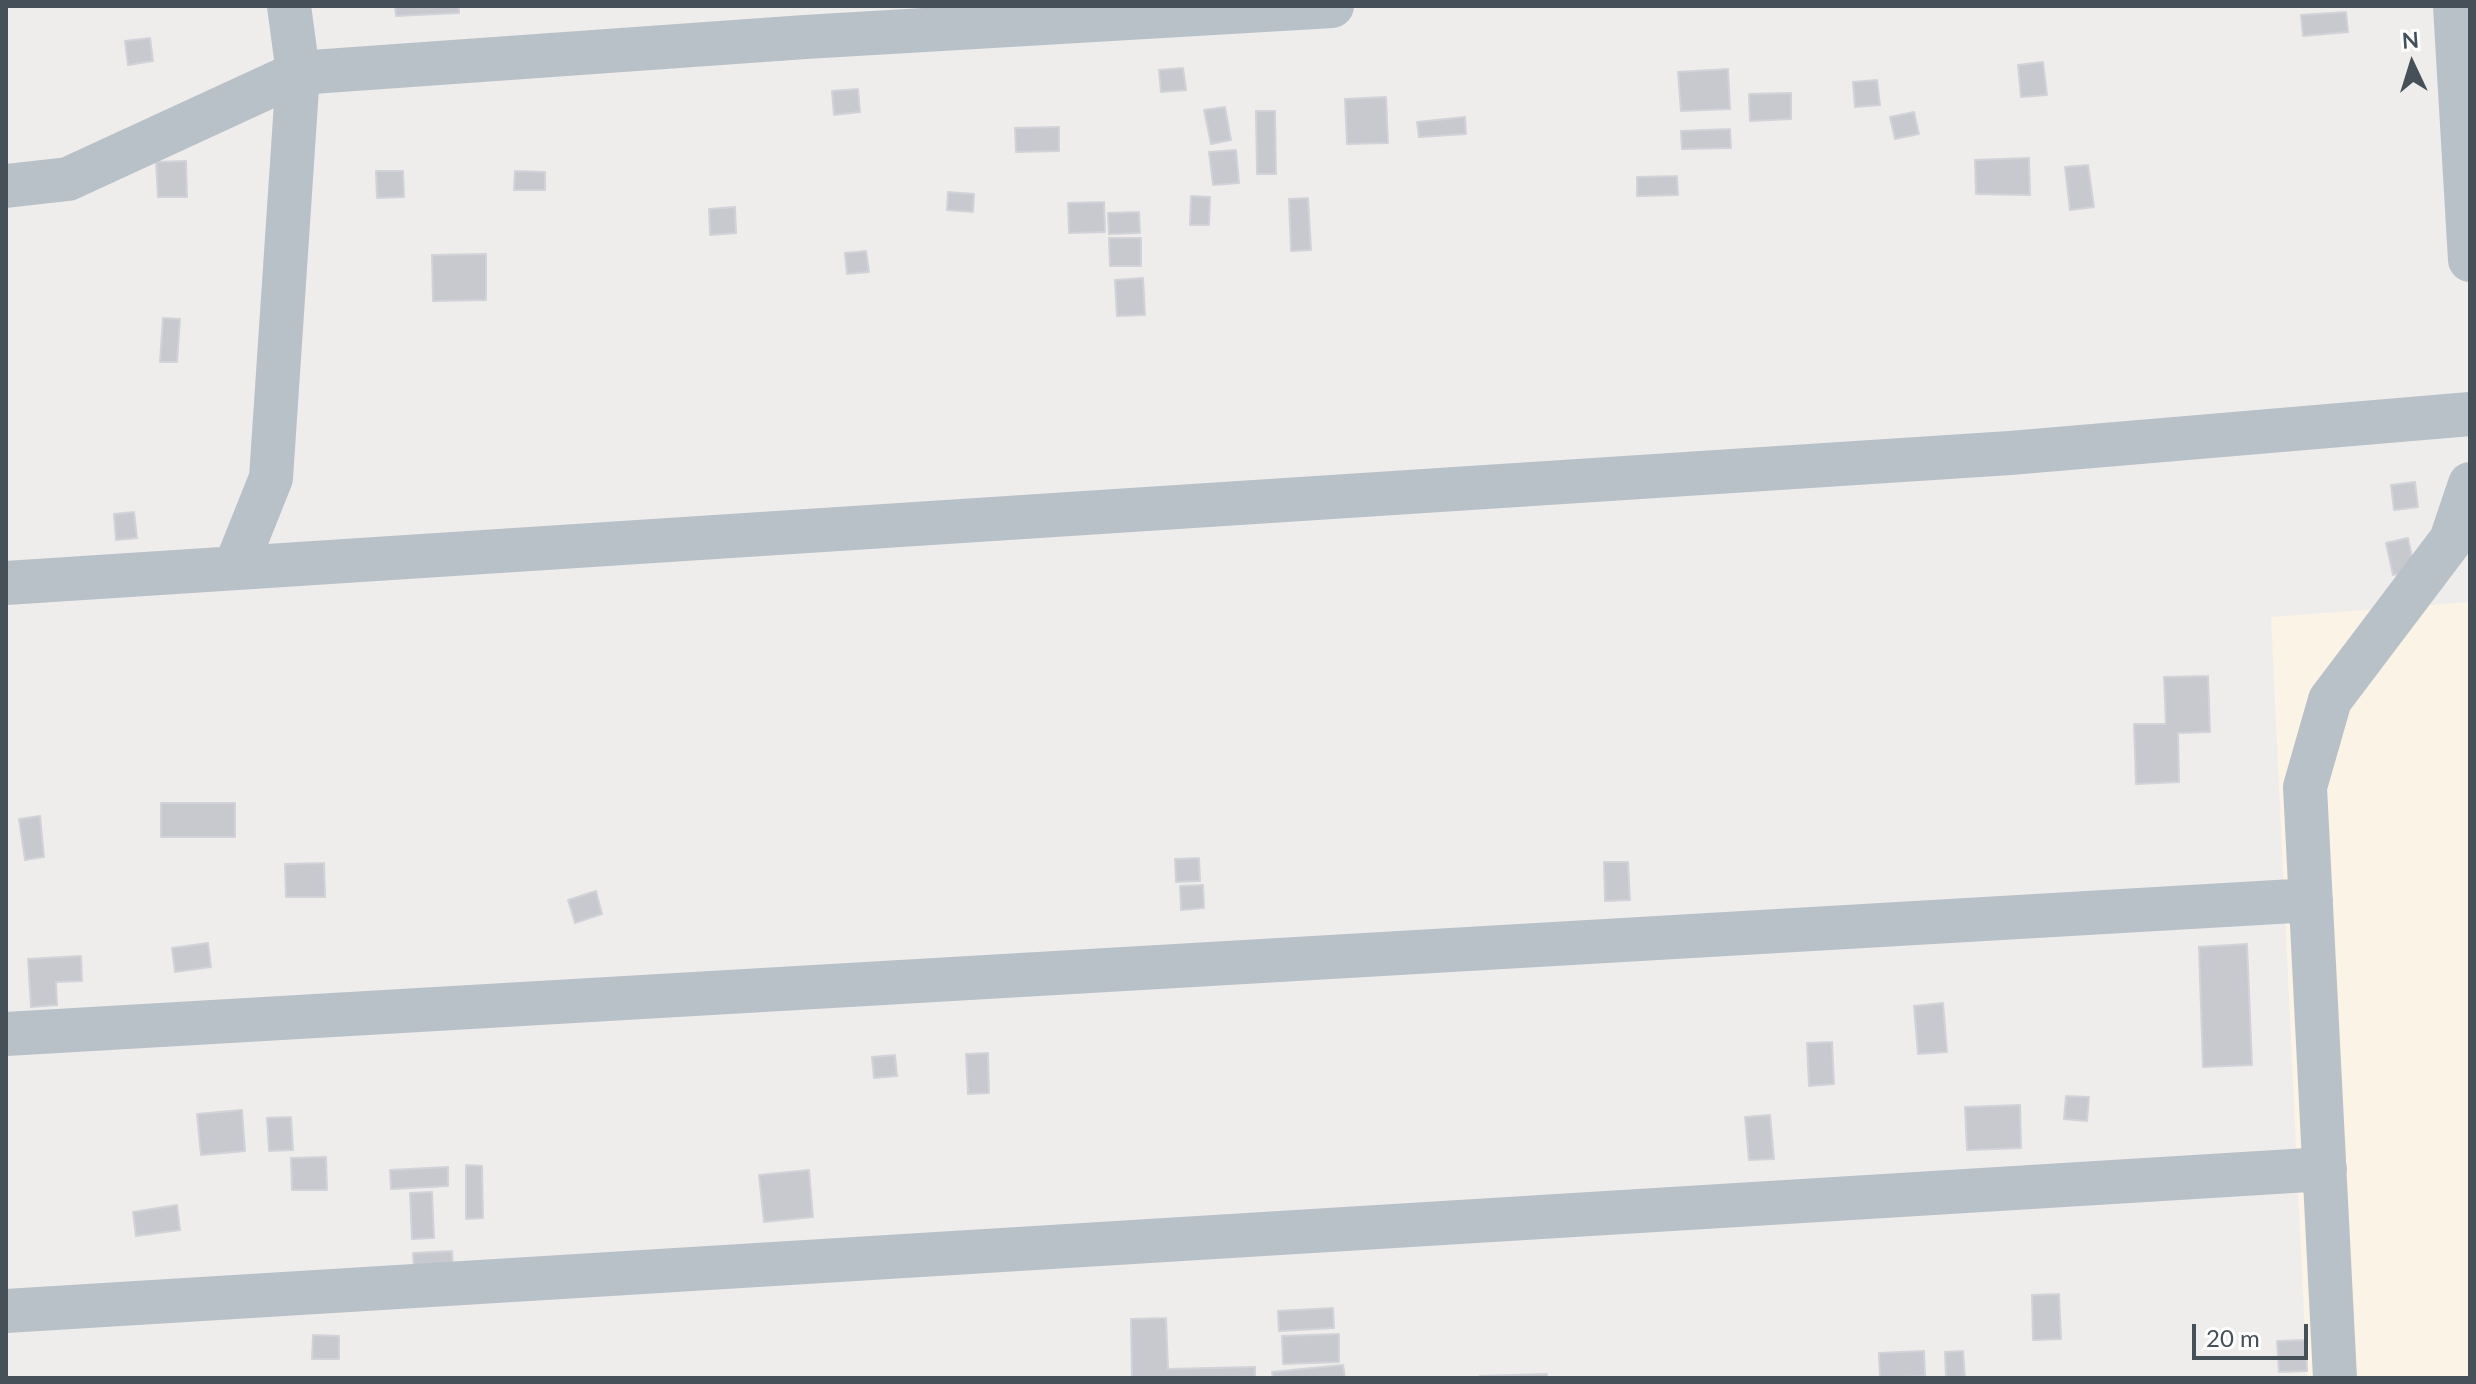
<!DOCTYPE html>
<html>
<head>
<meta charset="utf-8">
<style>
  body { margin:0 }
  #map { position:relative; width:2476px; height:1384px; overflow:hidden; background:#efecec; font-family:Lato,sans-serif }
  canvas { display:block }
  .frame { position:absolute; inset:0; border:8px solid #465058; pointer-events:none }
  .north { position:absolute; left:2372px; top:24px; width:80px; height:80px; -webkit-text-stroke:6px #fff; paint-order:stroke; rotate:356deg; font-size:22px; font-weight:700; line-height:32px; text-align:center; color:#465058 }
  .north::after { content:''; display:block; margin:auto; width:28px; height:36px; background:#465058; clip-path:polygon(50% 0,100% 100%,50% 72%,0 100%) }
  .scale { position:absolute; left:2192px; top:1324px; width:116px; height:36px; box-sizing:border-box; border:4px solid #465058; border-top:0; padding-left:10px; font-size:24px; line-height:28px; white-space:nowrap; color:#465058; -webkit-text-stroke:6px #fff; paint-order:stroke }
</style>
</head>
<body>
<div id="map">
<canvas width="2476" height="1384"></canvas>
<div class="frame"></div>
<div class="north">N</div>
<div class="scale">20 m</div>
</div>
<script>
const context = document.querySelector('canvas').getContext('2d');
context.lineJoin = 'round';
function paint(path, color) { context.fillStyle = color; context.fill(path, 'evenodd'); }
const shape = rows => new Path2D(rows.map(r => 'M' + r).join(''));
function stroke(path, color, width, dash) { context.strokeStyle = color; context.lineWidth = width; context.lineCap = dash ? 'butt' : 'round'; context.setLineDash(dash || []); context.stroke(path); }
paint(shape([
  [2470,602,2470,1378,2307,1378,2271,617]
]), '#faf3e6');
const building = shape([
  [395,6,459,6,459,13,396,16,395,6],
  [2346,12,2348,32,2303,36,2301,15,2346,12],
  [150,38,153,61,128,65,125,41,150,38],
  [2043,62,2047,95,2021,97,2018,65,2043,62],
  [1183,68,1186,90,1161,92,1159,70,1183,68],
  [1728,69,1730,109,1681,111,1678,72,1728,69],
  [1877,80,1880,105,1855,107,1853,82,1877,80],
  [858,89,860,112,834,115,832,91,858,89],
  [1791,93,1791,119,1750,121,1749,94,1791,93],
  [1386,97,1388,143,1347,144,1345,99,1386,97],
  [1225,107,1231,140,1211,144,1204,110,1225,107],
  [1256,111,1275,111,1276,174,1257,174,1256,111],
  [1914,112,1919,134,1895,139,1890,117,1914,112],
  [1465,117,1466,134,1419,137,1417,122,1465,117],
  [1059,127,1059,151,1016,152,1015,128,1059,127],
  [1730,129,1731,148,1682,149,1681,131,1730,129],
  [1236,150,1239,183,1213,185,1209,152,1236,150],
  [2029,158,2030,195,1976,194,1975,160,2029,158],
  [186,161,187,197,158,197,156,162,186,161],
  [2088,165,2094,207,2070,210,2065,167,2088,165],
  [376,171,403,171,404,197,377,198,376,171],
  [515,171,545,172,545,190,514,190,515,171],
  [1677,176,1678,195,1637,196,1637,177,1677,176],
  [948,192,974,194,973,212,947,210,948,192],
  [1191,196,1210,197,1209,225,1190,225,1191,196],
  [1308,198,1311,250,1291,251,1289,199,1308,198],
  [1104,202,1105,232,1069,233,1068,203,1104,202],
  [735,207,736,233,710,235,709,209,735,207],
  [1139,212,1140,233,1109,234,1108,213,1139,212],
  [1109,238,1141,238,1141,266,1110,266,1109,238],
  [866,251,869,272,847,274,845,253,866,251],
  [486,254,486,300,433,301,432,255,486,254],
  [1143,278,1145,315,1117,316,1115,280,1143,278],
  [163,318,180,319,177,362,160,362,163,318],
  [2415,482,2418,507,2394,510,2391,485,2415,482],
  [134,512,137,538,116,540,114,514,134,512],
  [2408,538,2415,571,2393,575,2386,543,2408,538],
  [2208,676,2210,732,2178,733,2179,782,2136,784,2134,724,2166,724,2164,677,2208,676],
  [161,803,235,803,235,837,161,837,161,803],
  [40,816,44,857,25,860,19,819,40,816],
  [1199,858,1200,881,1176,882,1175,859,1199,858],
  [1604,862,1628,862,1630,900,1605,901,1604,862],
  [324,863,325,897,286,897,285,864,324,863],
  [1203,885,1204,908,1181,910,1180,886,1203,885],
  [596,891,602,914,575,923,568,900,596,891],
  [208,943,211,967,175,972,172,948,208,943],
  [2247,944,2252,1065,2203,1067,2199,947,2247,944],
  [81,956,82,981,56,982,57,1005,31,1007,28,959,81,956],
  [1943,1003,1947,1052,1918,1054,1914,1006,1943,1003],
  [1832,1042,1834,1084,1809,1086,1807,1043,1832,1042],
  [988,1053,989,1093,968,1094,966,1054,988,1053],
  [895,1055,897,1076,874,1078,872,1057,895,1055],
  [2066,1096,2089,1097,2087,1121,2064,1119,2066,1096],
  [2020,1105,2021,1148,1967,1150,1965,1107,2020,1105],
  [242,1110,245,1151,201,1155,197,1114,242,1110],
  [1770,1115,1774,1159,1749,1160,1745,1117,1770,1115],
  [291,1117,293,1150,269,1151,267,1118,291,1117],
  [326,1157,327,1190,292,1190,291,1158,326,1157],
  [466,1165,482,1166,483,1218,466,1219,466,1165],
  [448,1167,448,1186,391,1189,390,1170,448,1167],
  [809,1170,813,1217,764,1222,759,1175,809,1170],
  [432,1192,434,1238,412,1239,410,1193,432,1192],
  [177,1205,180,1230,136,1236,133,1212,177,1205],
  [452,1251,453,1268,414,1270,413,1253,452,1251],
  [2059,1294,2061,1339,2033,1340,2032,1295,2059,1294],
  [1333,1308,1334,1328,1279,1331,1278,1311,1333,1308],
  [1166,1318,1168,1369,1255,1367,1255,1378,1132,1378,1131,1319,1166,1318],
  [1339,1334,1339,1362,1283,1364,1282,1336,1339,1334],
  [313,1335,339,1336,339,1359,312,1359,313,1335],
  [2306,1340,2307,1371,2279,1372,2277,1341,2306,1340],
  [1924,1351,1925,1376,1880,1378,1879,1353,1924,1351],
  [1963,1351,1965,1378,1946,1378,1945,1352,1963,1351],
  [1343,1365,1345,1378,1273,1378,1272,1372,1343,1365],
  [1547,1374,1547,1378,1480,1378,1480,1376,1547,1374]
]);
paint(building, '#c7c9cf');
stroke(building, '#d1d3d8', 2);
stroke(shape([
  [2455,6,2470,260],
  [6,186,68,179,298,73,805,37,1332,6],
  [235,568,271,478,298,73,289,6],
  [6,583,2010,453,2470,414],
  [6,1034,2311,900],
  [6,1311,2325,1169],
  [2335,1378,2305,787,2330,700,2451,540,2470,484]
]), '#b9c1c8', 44);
</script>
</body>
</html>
